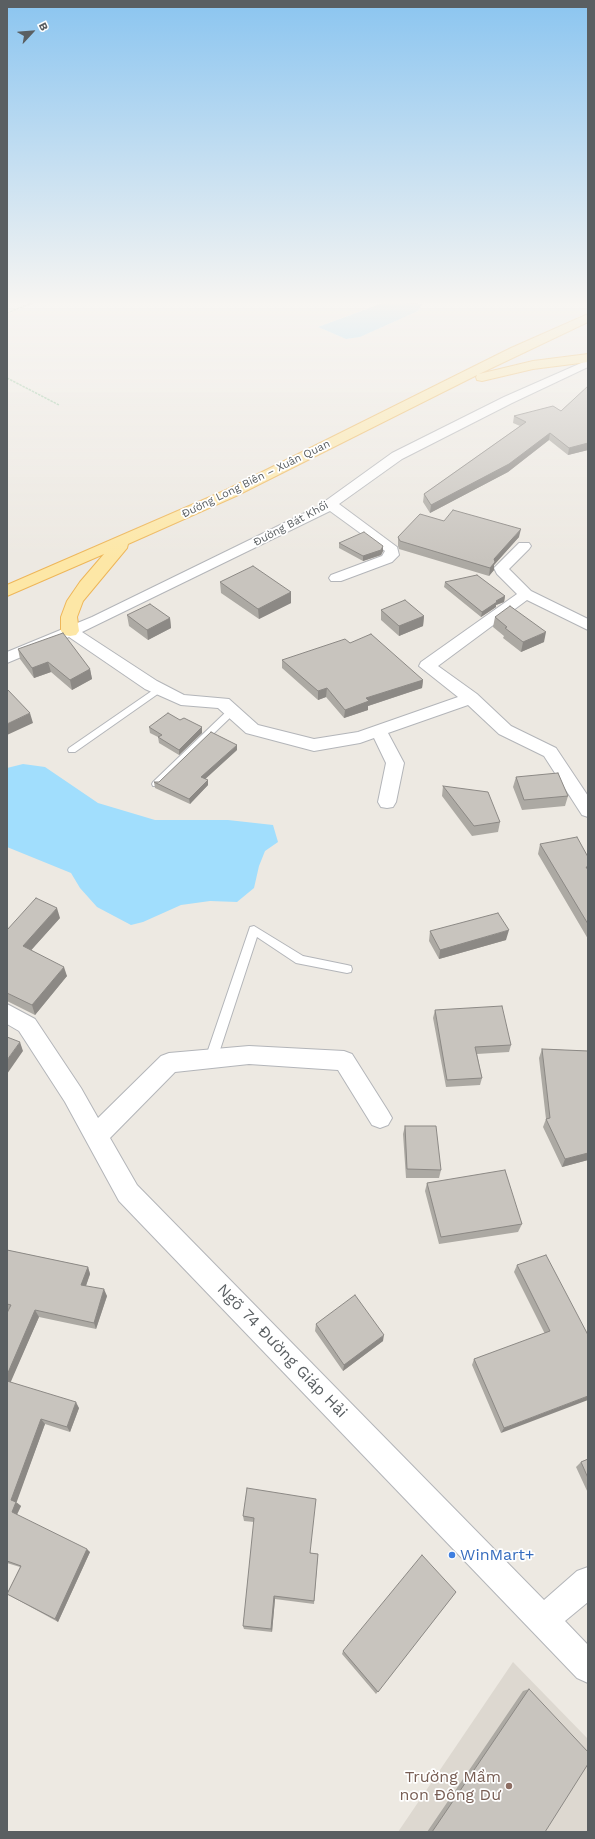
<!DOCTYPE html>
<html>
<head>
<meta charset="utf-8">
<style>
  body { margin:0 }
  #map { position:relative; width:595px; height:1839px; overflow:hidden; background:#ede9e2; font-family:"Work Sans",sans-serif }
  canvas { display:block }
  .frame { position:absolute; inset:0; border:8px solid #5a5f62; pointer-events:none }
  .north { position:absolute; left:12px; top:12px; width:40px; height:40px; -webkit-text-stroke:3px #fff; paint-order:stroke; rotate:64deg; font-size:11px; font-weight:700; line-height:16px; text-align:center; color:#5a5f62 }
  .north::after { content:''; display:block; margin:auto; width:14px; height:18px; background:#5a5f62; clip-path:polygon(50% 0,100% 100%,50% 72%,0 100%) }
</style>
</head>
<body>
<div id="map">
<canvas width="595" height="1839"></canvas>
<div class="frame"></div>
<div class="north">B</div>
</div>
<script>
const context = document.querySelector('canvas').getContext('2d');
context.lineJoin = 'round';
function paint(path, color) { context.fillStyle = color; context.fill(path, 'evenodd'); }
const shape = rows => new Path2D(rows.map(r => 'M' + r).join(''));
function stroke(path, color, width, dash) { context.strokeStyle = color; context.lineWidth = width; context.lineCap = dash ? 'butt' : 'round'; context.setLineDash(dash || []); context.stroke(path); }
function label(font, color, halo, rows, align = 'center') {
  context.font = font + ' "Work Sans",sans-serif'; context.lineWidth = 3.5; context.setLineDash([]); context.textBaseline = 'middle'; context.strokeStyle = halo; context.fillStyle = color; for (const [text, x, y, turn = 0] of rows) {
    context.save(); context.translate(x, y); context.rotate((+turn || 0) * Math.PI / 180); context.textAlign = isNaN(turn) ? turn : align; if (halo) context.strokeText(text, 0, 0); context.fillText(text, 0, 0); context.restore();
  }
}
paint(shape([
  [513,1662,588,1739,588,1832,398,1832]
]), '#ddd8d0');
paint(shape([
  [383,303,422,304,418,311,360,337,346,339,318,327],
  [23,764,45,767,98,803,155,820,228,820,273,825,278,842,265,851,259,866,254,888,237,902,210,901,181,905,143,922,131,925,97,907,80,888,71,873,7,847,7,768]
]), '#a1defd');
const lane = shape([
  [159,686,162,687,162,691,75,752,69,752,68,750,69,748,159,686],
  [232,708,235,709,235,713,159,786,153,786,152,784,153,782,229,709,232,708],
  [254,926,303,956,347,965,351,966,352,969,351,972,347,973,296,963,257,937,217,1059,215,1062,211,1064,207,1062,205,1059,249,930,250,927,254,926]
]);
const street = shape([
  [588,360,588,367,512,403,402,459,339,504,397,547,399,555,392,562,341,581,331,581,329,578,331,575,382,556,385,551,330,511,82,632,157,681,184,695,229,699,258,725,314,739,358,732,458,697,419,666,421,662,517,594,497,574,494,568,519,543,529,543,531,546,529,549,509,569,531,591,588,619,588,630,527,600,438,666,477,694,511,726,556,748,588,796,588,817,582,815,544,756,499,734,468,705,388,733,404,763,396,802,393,807,387,808,381,807,378,802,386,763,374,738,360,743,314,751,246,733,218,708,181,705,145,689,69,637,7,663,7,652,92,617,317,507,392,453,504,397,588,360],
  [7,1004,35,1019,81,1088,98,1118,161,1056,169,1053,249,1046,344,1051,352,1054,388,1111,392,1118,388,1125,380,1128,372,1125,338,1070,249,1064,175,1072,110,1138,137,1185,544,1600,577,1571,588,1567,588,1602,565,1621,588,1645,588,1683,577,1678,119,1201,65,1102,19,1031,7,1024,7,1004]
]);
const primary = shape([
  [588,314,588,322,479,374,533,361,588,354,588,362,533,369,482,381,477,380,476,377,477,375,236,496,128,544,127,548,83,601,77,617,79,631,76,635,70,636,64,635,61,631,61,617,67,601,80,582,104,554,7,596,7,585,226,490,511,348,588,314]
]);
stroke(lane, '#b3b5b9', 2);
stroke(street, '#b3b5b9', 2);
stroke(primary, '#eeb659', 2);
stroke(shape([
  [7,313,32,303],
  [7,378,59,405]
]), '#98c5a0', 1.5, [2.5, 1]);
paint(lane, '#fff');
paint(street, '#fff');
paint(primary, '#fde7a6');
paint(shape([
  [588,386,588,450,568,455,549,440,508,472,430,513,423,502,424,494,520,426,513,423,514,416,561,411],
  [444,521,519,537,494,565,494,570,489,576,399,549,398,546,398,537],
  [339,543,383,546,383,551,381,555,363,561,339,548],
  [220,582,291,592,291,603,259,619,221,593],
  [445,582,505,596,504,602,496,605,496,607,481,617,444,587],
  [381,610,424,616,423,626,399,636,381,620],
  [127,615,170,618,171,628,148,640,129,626],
  [495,617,544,642,521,652,503,638,504,636,493,627],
  [350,643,423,680,422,688,368,706,368,710,344,718,326,697,318,700,282,668,282,660],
  [18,649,90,669,92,679,72,690,51,672,34,678,20,659],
  [180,720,202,727,202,733,179,755,159,743,158,737,150,733,149,727],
  [237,750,205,779,208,785,190,804,155,788,154,782,159,782],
  [516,777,568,796,565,806,522,810,513,787],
  [443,786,500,822,498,832,472,836,442,796],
  [540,844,588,857,588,939,538,854],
  [60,918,31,950,67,976,35,1015,7,1001,7,930],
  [430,931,506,940,439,959,429,941],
  [435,1010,511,1045,509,1052,477,1054,482,1078,480,1085,446,1087,433,1018],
  [542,1049,588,1051,588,1160,562,1167,543,1127,546,1119,539,1058],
  [405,1126,441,1170,439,1178,406,1178,403,1134],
  [427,1183,522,1224,518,1232,439,1244,425,1191],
  [7,1250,88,1267,90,1274,86,1286,107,1296,96,1329,39,1317,10,1382,79,1408,70,1432,45,1424,16,1502,21,1506,17,1515,90,1552,58,1622,7,1594,20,1567,7,1563,7,1313,9,1310,7,1309],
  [517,1265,588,1335,501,1433,472,1365,474,1359,545,1334,514,1272],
  [316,1324,383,1341,343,1371,315,1331],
  [588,1459,588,1493,576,1467,581,1462],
  [247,1488,311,1553,318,1554,314,1604,275,1599,272,1632,244,1629,243,1626,254,1522,244,1521,243,1516],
  [456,1592,376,1694,342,1654,343,1651],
  [529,1689,545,1832,427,1832,523,1691]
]), '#aca9a3');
paint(shape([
  [550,433,549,440,508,472,430,513,431,505],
  [588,443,588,450,568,455,569,448],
  [521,529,519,537,494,565,494,570,489,576,490,568,494,559],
  [383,546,383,551,381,555,363,561,363,556],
  [291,592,291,603,259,619,258,609],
  [505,596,504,602,496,605,496,607,481,617,482,612,496,601],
  [424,616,423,626,399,636,399,626],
  [170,618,171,628,148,640,147,630],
  [546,632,544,642,521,652,523,642],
  [48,662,51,672,34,678,32,668],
  [90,669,92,679,72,690,70,680],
  [423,680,422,688,368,706,368,710,344,718,345,710,366,698],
  [327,688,326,697,318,700,318,691],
  [30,713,33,723,7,735,7,724],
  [202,727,202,733,179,755,179,750],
  [237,745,237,750,202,782,201,777],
  [208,780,208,785,190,804,189,799],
  [57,908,60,918,26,956,23,946],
  [509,930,506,940,439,959,440,950],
  [64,967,67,976,35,1015,32,1005],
  [20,1042,23,1051,7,1074,7,1060],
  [588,1153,588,1160,562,1167,565,1159],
  [88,1267,90,1274,84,1291,81,1285],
  [104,1289,107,1296,96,1329,94,1323],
  [35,1310,39,1317,9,1386,7,1383,7,1375],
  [384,1335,383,1341,343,1371,344,1365],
  [588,1396,588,1400,501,1433,504,1428],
  [76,1402,79,1408,70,1432,67,1427],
  [41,1419,45,1424,16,1504,16,1502,21,1506,16,1516,12,1512,11,1500],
  [87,1549,90,1552,58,1622,55,1619],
  [274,1596,275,1599,272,1632,271,1629]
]), '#8c8985');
const building = shape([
  [588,386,588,443,569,448,550,433,509,464,431,505,424,494,526,422,514,416,553,406,561,411,588,386],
  [453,510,521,529,494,559,495,562,490,568,400,541,398,537,420,514,444,521,453,510],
  [364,532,383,546,381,550,363,556,339,543,364,532],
  [253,566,291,592,258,609,220,582,253,566],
  [477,575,505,596,496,601,497,602,482,612,445,582,477,575],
  [405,600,424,616,399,626,381,610,405,600],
  [150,604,170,618,147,630,127,615,150,604],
  [510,606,546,632,523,642,505,628,507,627,495,617,510,606],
  [63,633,90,669,70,680,48,662,32,668,18,649,63,633],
  [371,634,423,680,366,698,369,701,345,710,327,688,318,691,282,660,345,639,350,643,371,634],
  [7,689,30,713,7,724,7,689],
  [168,713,180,720,184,718,202,727,179,750,158,737,162,735,149,727,168,713],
  [211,732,237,745,201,777,208,780,189,799,154,782,159,782,211,732],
  [558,773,568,796,524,800,516,777,558,773],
  [443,786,488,792,500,822,474,826,443,786],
  [577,837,588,857,588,867,586,867,588,870,588,924,540,844,577,837],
  [36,898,57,908,23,946,64,967,32,1005,7,993,7,930,36,898],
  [498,913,509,930,440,950,430,931,498,913],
  [502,1006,511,1045,475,1047,482,1078,447,1080,435,1010,502,1006],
  [7,1037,20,1042,7,1060,7,1037],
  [542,1049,588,1051,588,1153,565,1159,546,1119,550,1118,542,1049],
  [405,1126,436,1126,441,1170,407,1169,405,1126],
  [505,1170,522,1224,441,1237,427,1183,505,1170],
  [7,1250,88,1267,81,1285,104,1289,94,1323,35,1310,7,1375,7,1313,11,1305,7,1304,7,1250],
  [546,1255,588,1335,588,1396,504,1428,474,1359,550,1331,517,1265,546,1255],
  [355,1295,384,1335,344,1365,316,1324,355,1295],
  [7,1381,76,1402,67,1427,41,1419,11,1500,16,1502,12,1512,87,1549,55,1619,7,1594,21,1566,7,1561,7,1381],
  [588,1459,588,1478,581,1462,588,1459],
  [247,1488,316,1499,310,1553,318,1554,314,1601,274,1596,271,1629,243,1626,254,1518,243,1516,247,1488],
  [422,1555,456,1592,378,1692,343,1651,422,1555],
  [529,1689,588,1752,588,1764,545,1832,432,1832,529,1689]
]);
paint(building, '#c8c4be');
stroke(building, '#8c8985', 1);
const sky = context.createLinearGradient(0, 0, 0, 561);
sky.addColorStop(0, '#8bc5f0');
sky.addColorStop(0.54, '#f7f5f2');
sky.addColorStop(1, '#f7f5f200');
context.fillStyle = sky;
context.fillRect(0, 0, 595, 561);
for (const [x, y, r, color] of [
  [452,1555,4,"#3f7fe0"],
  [509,1786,4,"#8d6e63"]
]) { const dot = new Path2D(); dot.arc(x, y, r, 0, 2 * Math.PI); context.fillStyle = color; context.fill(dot); stroke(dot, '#fff', 1.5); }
label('11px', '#5a5f62', '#fff', [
  ["Đường Long Biên – Xuân Quan",256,479,-26],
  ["Đường Bát Khối",291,524,-28]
]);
label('16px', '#5a5f62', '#fff', [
  ["Ngõ 74 Đường Giáp Hải",282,1351,46]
]);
label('16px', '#366cbe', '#fff', [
  ["WinMart+",460,1555]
], 'left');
label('16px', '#785e54', '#fff', [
  ["Trường Mầm",501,1777],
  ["non Đông Dư",501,1795]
], 'right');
</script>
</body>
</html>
